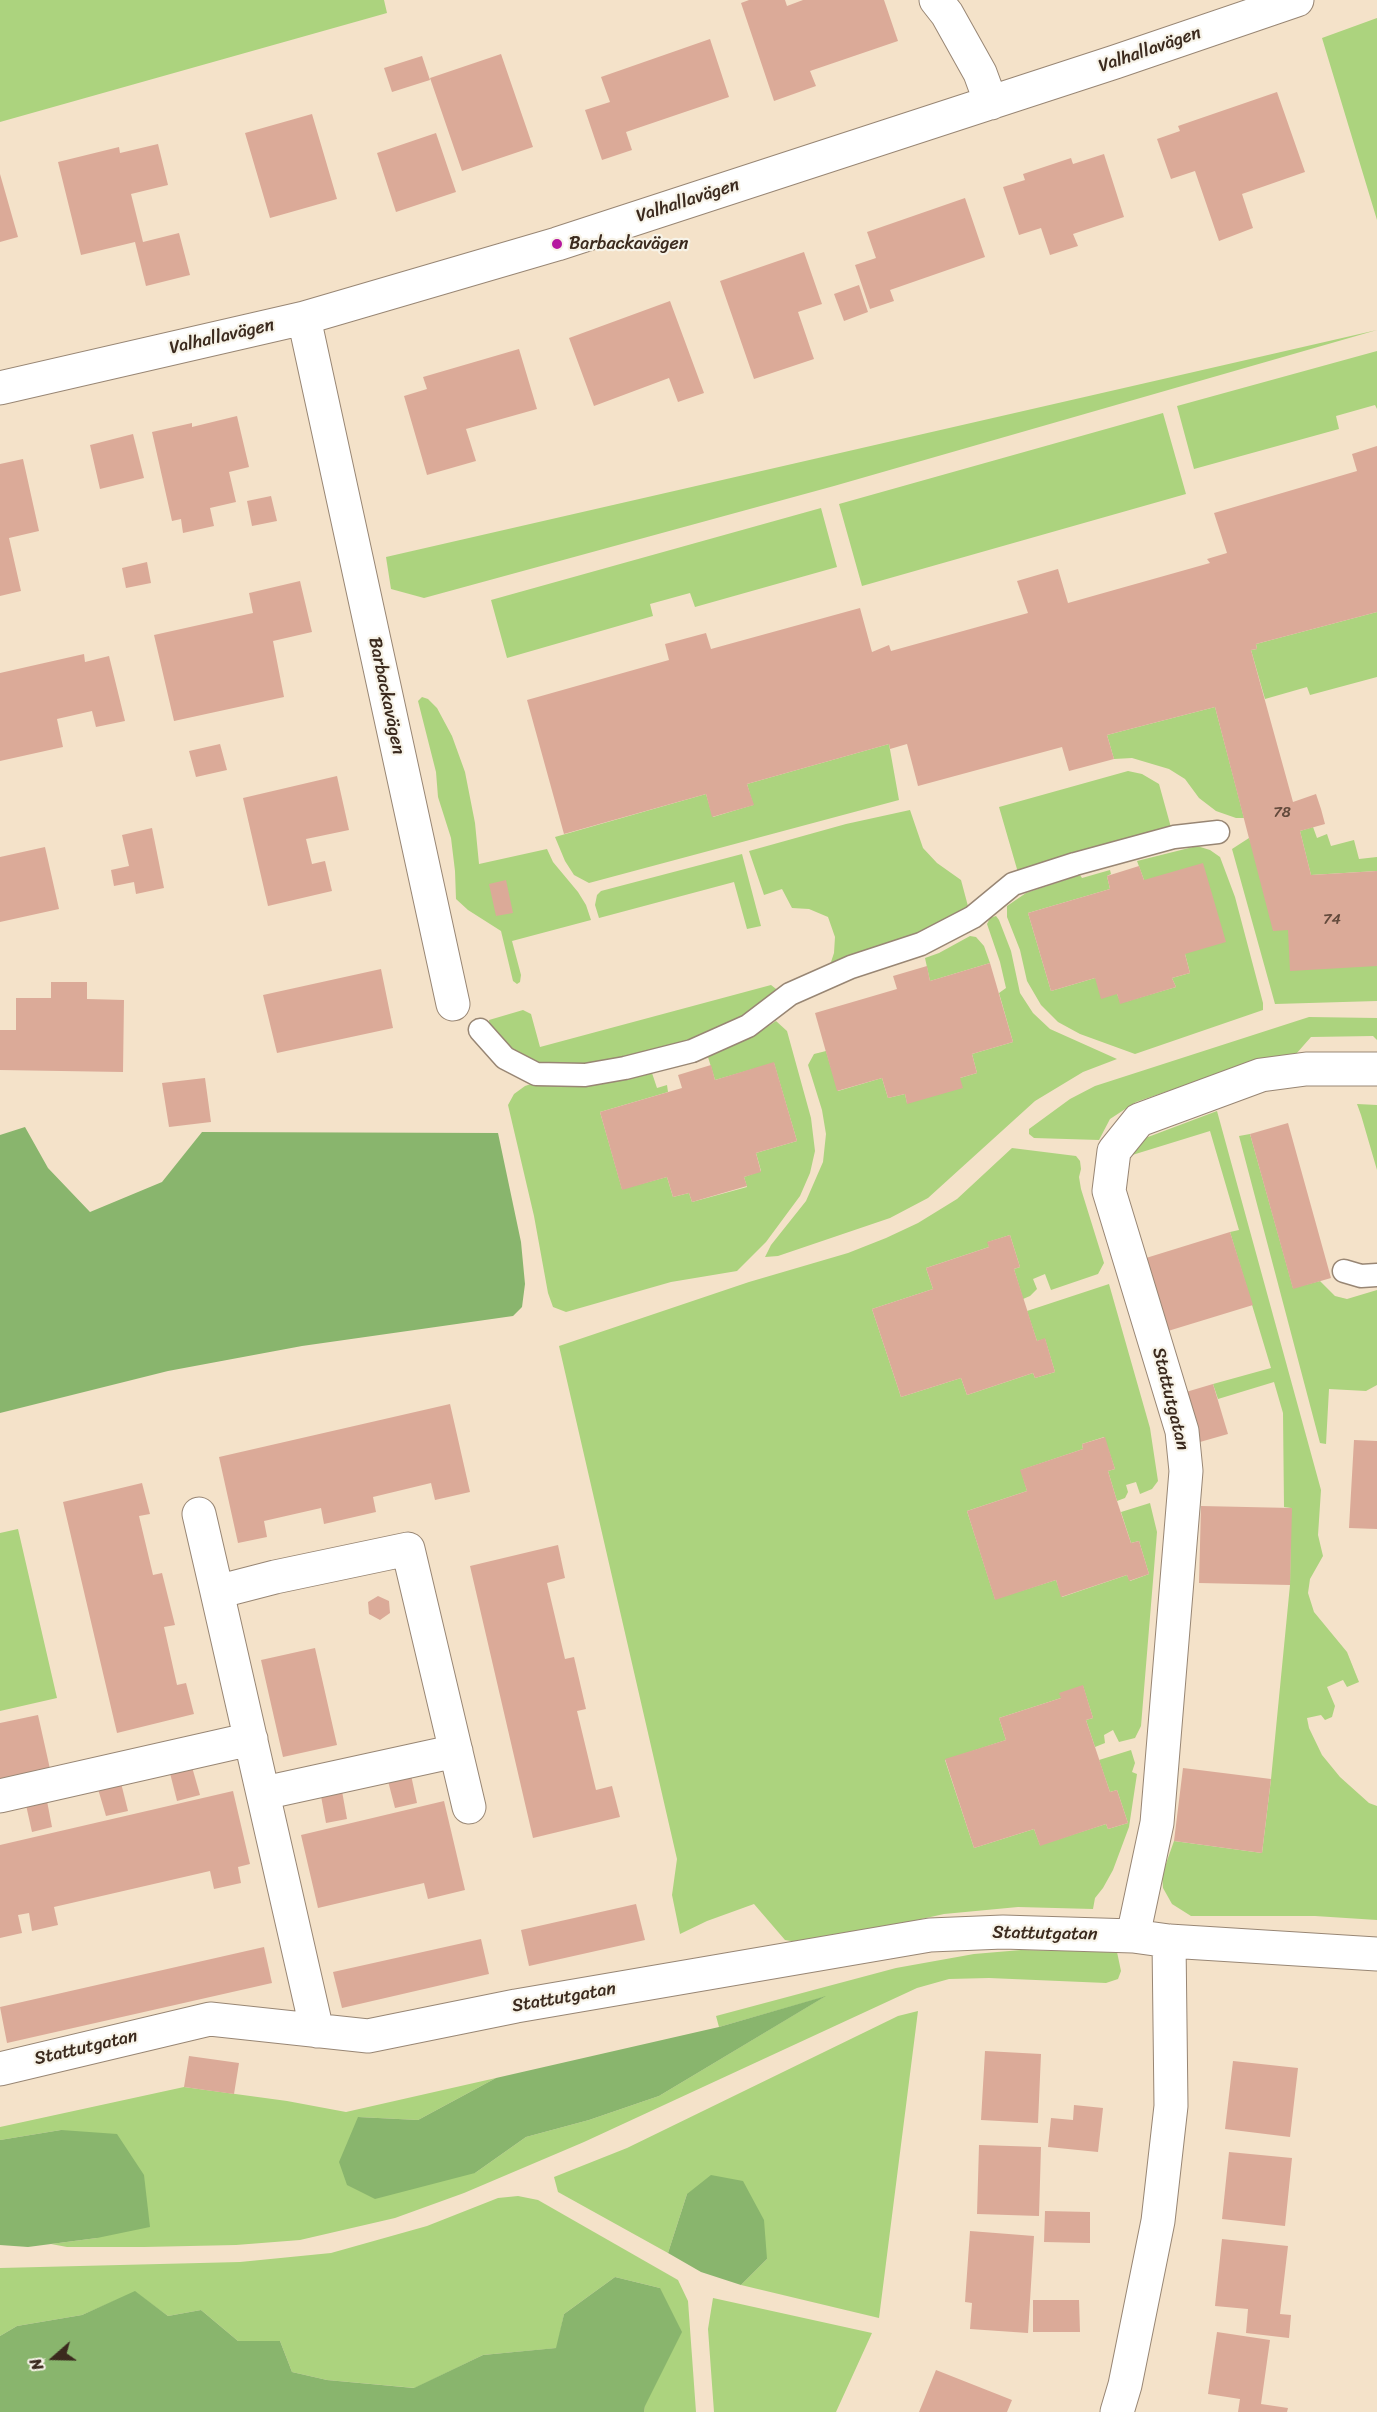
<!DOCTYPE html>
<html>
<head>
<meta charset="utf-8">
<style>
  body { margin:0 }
  #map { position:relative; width:1377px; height:2412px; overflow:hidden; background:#f4e2c9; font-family:Sriracha,sans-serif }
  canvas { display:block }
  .north { position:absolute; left:24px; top:2328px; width:60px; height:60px; -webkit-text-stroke:4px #f7f3e8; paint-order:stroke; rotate:250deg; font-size:16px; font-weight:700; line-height:24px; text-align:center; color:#3b2a1e }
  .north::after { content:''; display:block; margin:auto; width:21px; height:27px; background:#3b2a1e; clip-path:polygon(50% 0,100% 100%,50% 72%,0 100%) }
</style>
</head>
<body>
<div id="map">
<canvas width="1377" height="2412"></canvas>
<div class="north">N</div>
</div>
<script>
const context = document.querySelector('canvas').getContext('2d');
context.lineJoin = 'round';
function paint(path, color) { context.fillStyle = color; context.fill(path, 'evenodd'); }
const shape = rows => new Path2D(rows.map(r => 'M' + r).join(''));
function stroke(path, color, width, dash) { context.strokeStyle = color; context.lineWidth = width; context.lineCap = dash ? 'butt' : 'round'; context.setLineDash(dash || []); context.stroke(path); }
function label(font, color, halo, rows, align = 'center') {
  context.font = font + ' Sriracha,sans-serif'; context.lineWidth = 4.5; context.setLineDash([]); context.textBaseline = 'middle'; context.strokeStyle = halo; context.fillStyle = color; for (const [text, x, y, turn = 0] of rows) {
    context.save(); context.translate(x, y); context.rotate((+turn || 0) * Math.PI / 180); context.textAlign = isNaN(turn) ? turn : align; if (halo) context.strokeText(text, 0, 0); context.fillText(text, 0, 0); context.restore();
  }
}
paint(shape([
  [0,0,384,0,387,13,0,122],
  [1377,18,1377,220,1322,38],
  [1377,330,834,486,424,598,391,589,386,557],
  [1377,351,1377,409,1375,405,1336,416,1339,429,1194,469,1177,406],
  [1163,413,1186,494,862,586,839,504],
  [821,508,837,567,695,607,690,593,650,604,653,616,507,658,491,600],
  [1377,612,1377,677,1310,695,1307,687,1265,699,1251,650,1257,649,1256,644],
  [422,697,428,699,437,708,452,736,465,772,475,823,479,864,547,849,553,862,578,892,586,905,591,920,512,941,521,975,520,982,517,984,513,981,501,931,468,910,456,899,455,871,451,838,438,797,436,772,418,701],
  [1215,707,1244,818,1236,818,1216,811,1199,798,1185,779,1169,769,1132,758,1114,759,1107,735],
  [889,744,899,800,589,883,574,875,565,861,555,837,706,794,713,817,753,805,747,784],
  [1128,771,1142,774,1159,784,1172,831,1019,876,999,807],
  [910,810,923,848,937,863,961,880,969,910,950,923,830,965,834,953,835,937,828,917,809,909,792,908,782,889,764,895,749,851,846,824],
  [1313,827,1317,838,1327,834,1331,846,1354,840,1359,859,1377,857,1377,871,1311,875,1300,831],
  [1249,838,1288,930,1377,966,1377,1001,1275,1004,1232,849],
  [1197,846,1210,850,1220,857,1235,897,1263,1003,1263,1010,1135,1054,1080,1034,1058,1022,1041,1005,1027,981,1020,950,1007,917,1007,906,1026,893,1080,875,1082,878,1110,870,1111,874,1107,876,1110,889,1028,913,1051,991,1095,978,1117,994,1121,1003,1176,987,1172,978,1190,973,1185,954,1144,880,1137,861],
  [742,854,761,926,747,929,734,882,599,918,595,905,597,895,601,891],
  [996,916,999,920,1011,951,1020,993,1033,1013,1050,1029,1117,1059,1083,1072,1035,1101,928,1198,890,1218,778,1256,765,1257,771,1245,806,1201,823,1162,826,1134,822,1110,808,1065,814,1054,826,1051,838,1091,882,1078,888,1098,905,1094,907,1103,960,1078,977,1073,972,1054,1013,1042,999,993,1006,988,1000,962,987,924,990,918],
  [970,936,976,937,984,946,990,963,930,981,925,958,939,953],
  [771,985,780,992,755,1013,693,1042,583,1067,534,1064,522,1058,490,1031,489,1020,523,1010,531,1014,540,1047],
  [1309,1017,1377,1018,1377,1040,1373,1036,1311,1037,1296,1054,1244,1065,1136,1102,1110,1119,1099,1140,1034,1138,1029,1134,1029,1129,1070,1099,1095,1086],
  [776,1021,787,1031,811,1118,815,1151,810,1173,800,1196,766,1242,737,1271,671,1282,566,1312,553,1307,548,1293,534,1216,508,1105,514,1094,525,1086,537,1082,628,1079,652,1073,657,1088,667,1085,668,1092,600,1112,622,1189,667,1177,673,1197,689,1193,692,1202,747,1187,744,1177,761,1171,756,1153,797,1141,774,1063,715,1080,708,1057,752,1037],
  [1357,1104,1377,1105,1377,1170,1361,1115],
  [1217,1111,1321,1490,1318,1535,1323,1556,1310,1579,1308,1593,1314,1612,1347,1652,1359,1682,1347,1687,1343,1680,1327,1687,1335,1706,1332,1717,1325,1720,1321,1715,1307,1718,1309,1728,1322,1755,1340,1777,1369,1803,1377,1806,1377,1920,1315,1916,1191,1916,1172,1904,1163,1888,1162,1875,1174,1841,1262,1853,1271,1779,1290,1585,1291,1508,1284,1507,1283,1413,1274,1382,1218,1399,1213,1384,1271,1368,1230,1232,1239,1230,1210,1131,1129,1156,1140,1140],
  [1250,1134,1293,1288,1320,1281,1335,1296,1347,1299,1377,1290,1377,1385,1366,1391,1329,1389,1326,1444,1320,1443,1239,1136],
  [1012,1148,1076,1156,1080,1161,1081,1169,1079,1177,1081,1189,1104,1263,1098,1274,1051,1290,1045,1274,1033,1279,1037,1289,1030,1296,1023,1299,1014,1269,1020,1267,1010,1235,988,1242,989,1247,926,1268,933,1289,872,1309,901,1397,961,1378,967,1395,1033,1373,1035,1378,1055,1372,1045,1339,1037,1341,1027,1311,1109,1284,1150,1428,1158,1481,1152,1489,1140,1494,1136,1482,1126,1485,1128,1492,1125,1498,1117,1501,1108,1471,1115,1469,1104,1437,1082,1444,1083,1449,1021,1470,1027,1491,967,1511,995,1599,1056,1580,1062,1597,1127,1575,1130,1581,1149,1574,1139,1541,1131,1543,1121,1512,1150,1503,1157,1532,1141,1726,1135,1738,1119,1742,1113,1730,1104,1735,1105,1743,1095,1747,1086,1720,1093,1718,1083,1686,1061,1698,999,1718,1006,1740,945,1760,974,1848,1034,1829,1040,1845,1106,1824,1108,1829,1128,1823,1117,1790,1110,1792,1099,1760,1131,1750,1135,1763,1132,1772,1137,1774,1129,1827,1113,1870,1103,1888,1095,1898,1093,1909,1018,1907,944,1914,809,1944,785,1940,754,1904,707,1921,680,1934,672,1895,677,1859,559,1346,749,1282,848,1253,886,1238,918,1223,957,1199],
  [18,1529,57,1698,0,1711,0,1533],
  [1021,1950,1117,1952,1121,1971,1118,1979,1106,1983,989,1978,949,1979,917,1988,584,2142,464,2193,395,2218,300,2240,236,2245,144,2247,67,2247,51,2244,97,2238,61,2130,0,2140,0,2127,184,2087,287,2101,346,2112,496,2078,418,2120,358,2117,475,2173,526,2137,589,2120,659,2096,824,1997,719,2027,716,2016,896,1968,974,1954],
  [918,2011,879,2318,741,2285,767,2259,687,2194,668,2253,558,2192,554,2177,627,2148,898,2016],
  [518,2196,538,2200,678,2280,688,2301,696,2412,644,2412,660,2288,615,2277,564,2314,557,2348,483,2355,415,2388,327,2380,292,2372,280,2341,238,2341,201,2310,168,2316,135,2292,82,2315,17,2326,0,2336,0,2268,240,2262,331,2253,427,2226,498,2198],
  [713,2298,872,2333,836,2412,714,2412,708,2329]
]), '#acd37e');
paint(shape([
  [25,1127,48,1168,90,1212,162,1182,202,1132,498,1133,521,1242,525,1284,522,1307,513,1316,302,1346,168,1371,0,1413,0,1135],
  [826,1996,659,2096,589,2120,526,2137,475,2173,375,2199,347,2185,339,2162,358,2117,418,2120,496,2078,719,2027],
  [61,2130,117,2134,144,2175,150,2227,97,2238,28,2247,0,2245,0,2140],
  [711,2175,743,2181,764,2220,767,2259,741,2285,701,2272,668,2253,687,2194],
  [615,2277,660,2288,682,2332,645,2406,644,2412,0,2412,0,2336,17,2326,82,2315,135,2291,168,2316,201,2310,238,2341,280,2341,292,2372,327,2380,414,2388,483,2355,556,2348,564,2314]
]), '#89b56d');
paint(shape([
  [749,0,785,0,787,6,803,0,884,0,898,41,810,71,816,86,774,101,741,3],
  [710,39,729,97,626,132,632,150,602,160,585,110,610,102,601,77],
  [501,54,533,147,462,171,430,78],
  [422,56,430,80,392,92,384,68],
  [1277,92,1305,172,1242,194,1253,228,1219,241,1195,171,1171,179,1157,139,1180,131,1178,126],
  [312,114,337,199,270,218,245,133],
  [436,133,456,192,396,212,377,153],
  [158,144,168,185,131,194,143,242,179,233,190,275,146,286,135,242,81,255,58,162,119,147,120,153],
  [1104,154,1124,217,1073,234,1078,246,1050,255,1041,228,1019,235,1003,187,1025,180,1023,174,1071,158,1073,164],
  [0,174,18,237,0,242],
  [965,198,985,257,890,290,894,301,870,309,855,265,876,258,867,232],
  [804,252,822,304,798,312,814,359,754,379,720,281],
  [859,285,868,312,844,321,834,294],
  [670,301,704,393,678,402,669,378,594,406,569,338],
  [519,349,537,409,466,429,476,461,427,475,404,396,427,389,423,377],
  [237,416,249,467,229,472,236,502,210,508,214,526,183,533,181,519,172,521,152,432,192,423,192,427],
  [133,434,144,478,100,489,90,445],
  [1377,446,1377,612,1256,644,1257,649,1251,650,1293,802,1316,794,1321,809,1325,824,1300,831,1311,875,1377,871,1377,966,1290,971,1288,930,1273,931,1215,707,1107,735,1114,759,1069,771,1062,747,918,786,907,744,890,749,889,744,747,784,754,805,712,817,706,794,564,834,527,700,669,660,665,644,706,633,711,649,860,608,872,652,889,645,891,651,1028,613,1017,581,1058,569,1068,603,1210,563,1207,559,1227,553,1214,513,1357,471,1352,454],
  [23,459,39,531,9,538,21,591,0,596,0,464],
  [271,496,277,521,252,526,247,501],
  [147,562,151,583,126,588,122,568],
  [300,581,312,632,273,641,284,697,174,721,154,635,253,613,249,593],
  [84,654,85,662,109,656,125,721,96,727,92,711,57,719,63,747,0,761,0,673],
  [220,744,227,770,196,777,189,751],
  [337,776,349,830,306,839,312,864,325,861,332,891,268,906,243,798],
  [152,828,164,888,136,894,134,882,114,886,111,870,129,866,122,835],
  [45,847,59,909,0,922,0,857],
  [1203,863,1226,942,1185,954,1190,973,1172,978,1176,987,1120,1004,1117,994,1101,999,1095,978,1051,991,1028,913,1110,889,1107,876,1139,866,1144,880],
  [506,880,513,913,496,916,489,884],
  [990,963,1013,1042,972,1054,977,1073,960,1078,963,1088,907,1104,905,1094,888,1098,882,1078,837,1091,815,1013,897,989,893,976,927,966,930,981],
  [381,969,393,1028,277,1053,263,995],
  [51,982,87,982,87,999,124,1000,123,1072,0,1070,0,1030,16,1030,16,998,51,998],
  [774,1062,797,1141,756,1153,761,1172,744,1177,747,1186,692,1202,689,1193,673,1197,667,1177,622,1190,600,1112,682,1088,678,1075,711,1065,715,1080],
  [205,1078,211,1122,169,1127,162,1083],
  [1288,1123,1331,1278,1293,1289,1250,1134],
  [1230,1232,1253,1305,1168,1331,1146,1258],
  [1010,1235,1020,1267,1014,1269,1037,1341,1045,1338,1055,1372,1035,1378,1033,1373,967,1395,961,1378,901,1397,872,1309,933,1289,926,1268,989,1247,987,1242],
  [1213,1384,1228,1434,1200,1442,1186,1392],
  [450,1404,470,1492,435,1500,431,1483,373,1497,376,1512,324,1524,321,1508,264,1521,267,1537,238,1543,219,1457],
  [1105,1437,1115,1469,1108,1471,1117,1501,1131,1543,1139,1541,1149,1574,1129,1581,1127,1575,1061,1597,1056,1580,995,1600,967,1511,1027,1491,1020,1470,1083,1449,1082,1444],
  [1354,1440,1377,1441,1377,1529,1349,1528],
  [142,1483,150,1514,139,1516,153,1575,162,1573,175,1625,164,1627,177,1685,186,1683,194,1714,117,1733,63,1502],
  [1201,1506,1292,1508,1290,1585,1199,1583],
  [558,1545,565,1578,547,1583,565,1659,574,1657,586,1709,577,1711,596,1790,612,1786,620,1817,533,1838,470,1566],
  [378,1596,389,1601,390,1613,380,1620,369,1614,368,1602],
  [315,1648,337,1745,283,1757,261,1660],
  [1083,1685,1093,1718,1086,1720,1110,1792,1117,1790,1128,1823,1108,1829,1106,1824,1040,1846,1034,1829,974,1848,945,1759,1006,1740,999,1718,1061,1698,1059,1693],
  [38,1715,50,1769,0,1781,0,1723],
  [192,1767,200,1795,177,1801,170,1773],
  [1183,1768,1271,1779,1262,1853,1174,1841],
  [411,1775,417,1803,395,1808,388,1781],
  [121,1783,128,1811,106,1816,98,1789],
  [233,1791,250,1864,238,1867,241,1883,214,1889,210,1871,54,1907,58,1925,32,1931,29,1913,18,1915,22,1933,0,1938,0,1845],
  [342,1791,347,1819,326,1823,321,1796],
  [47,1801,52,1827,32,1832,26,1805],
  [444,1801,465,1890,428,1899,424,1883,318,1908,301,1835],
  [636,1904,645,1940,529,1966,521,1930],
  [481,1939,489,1974,342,2008,333,1972],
  [264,1947,272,1983,7,2043,0,2007],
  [985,2051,1041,2054,1038,2123,981,2120],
  [189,2056,239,2063,234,2094,184,2087],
  [1233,2061,1298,2068,1290,2137,1225,2129],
  [1074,2105,1103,2108,1098,2152,1048,2147,1051,2118,1073,2120],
  [979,2145,1041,2147,1039,2216,977,2214],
  [1229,2152,1292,2158,1285,2226,1222,2219],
  [1045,2211,1090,2212,1090,2243,1044,2242],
  [970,2231,1034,2236,1028,2333,970,2329,972,2303,965,2302],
  [1222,2239,1288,2246,1280,2314,1291,2315,1289,2338,1246,2333,1248,2309,1215,2306],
  [1033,2300,1079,2300,1080,2332,1033,2332],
  [1217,2332,1270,2340,1261,2404,1288,2408,1287,2412,1238,2412,1240,2399,1208,2394],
  [936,2370,1012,2400,1007,2412,919,2412]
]), '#dbaa98');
const lane = shape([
  [480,1030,505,1058,536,1074,585,1075,625,1068,692,1051,748,1026,790,994,851,967,921,944,973,917,1013,884,1075,864,1174,837,1218,832],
  [1344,1271,1361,1276,1377,1275]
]);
const street = shape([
  [936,0,947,14,980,73,991,103],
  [304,318,453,1004],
  [0,388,304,318,557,244,1115,62,1297,0],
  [199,1514,217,1592],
  [264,1793,456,1751],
  [0,1796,251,1739],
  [1133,1936,1157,1823,1186,1471,1182,1431,1109,1191,1114,1151,1139,1120,1261,1075,1306,1069,1377,1069],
  [317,2031,217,1592,275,1577,408,1549,469,1807],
  [0,2069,210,2019,368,2036,516,2006,930,1935,1003,1932,1133,1936,1169,1941,1377,1954],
  [1117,2412,1125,2385,1158,2221,1171,2106,1169,1941]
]);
stroke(lane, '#988674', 25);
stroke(street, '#988674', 35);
stroke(lane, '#fff', 22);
stroke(street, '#fff', 33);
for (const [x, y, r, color] of [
  [557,244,6,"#b5179e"]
]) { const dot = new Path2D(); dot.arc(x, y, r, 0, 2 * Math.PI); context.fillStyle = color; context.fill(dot); stroke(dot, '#f7f3e8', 2); }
label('15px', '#634a3c', null, [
  ["78",1282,813],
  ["74",1332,920]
]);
label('18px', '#3b2a1e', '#f7f3e8', [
  ["Valhallavägen",1150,50,-19],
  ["Valhallavägen",688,201,-18],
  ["Valhallavägen",222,337,-13],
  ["Barbackavägen",386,696,78],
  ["Stattutgatan",1170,1399,76],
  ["Stattutgatan",1045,1934,1],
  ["Stattutgatan",564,1998,-10],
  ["Stattutgatan",86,2048,-13]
]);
label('18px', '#3b2a1e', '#f7f3e8', [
  ["Barbackavägen",569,244]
], 'left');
</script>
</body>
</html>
